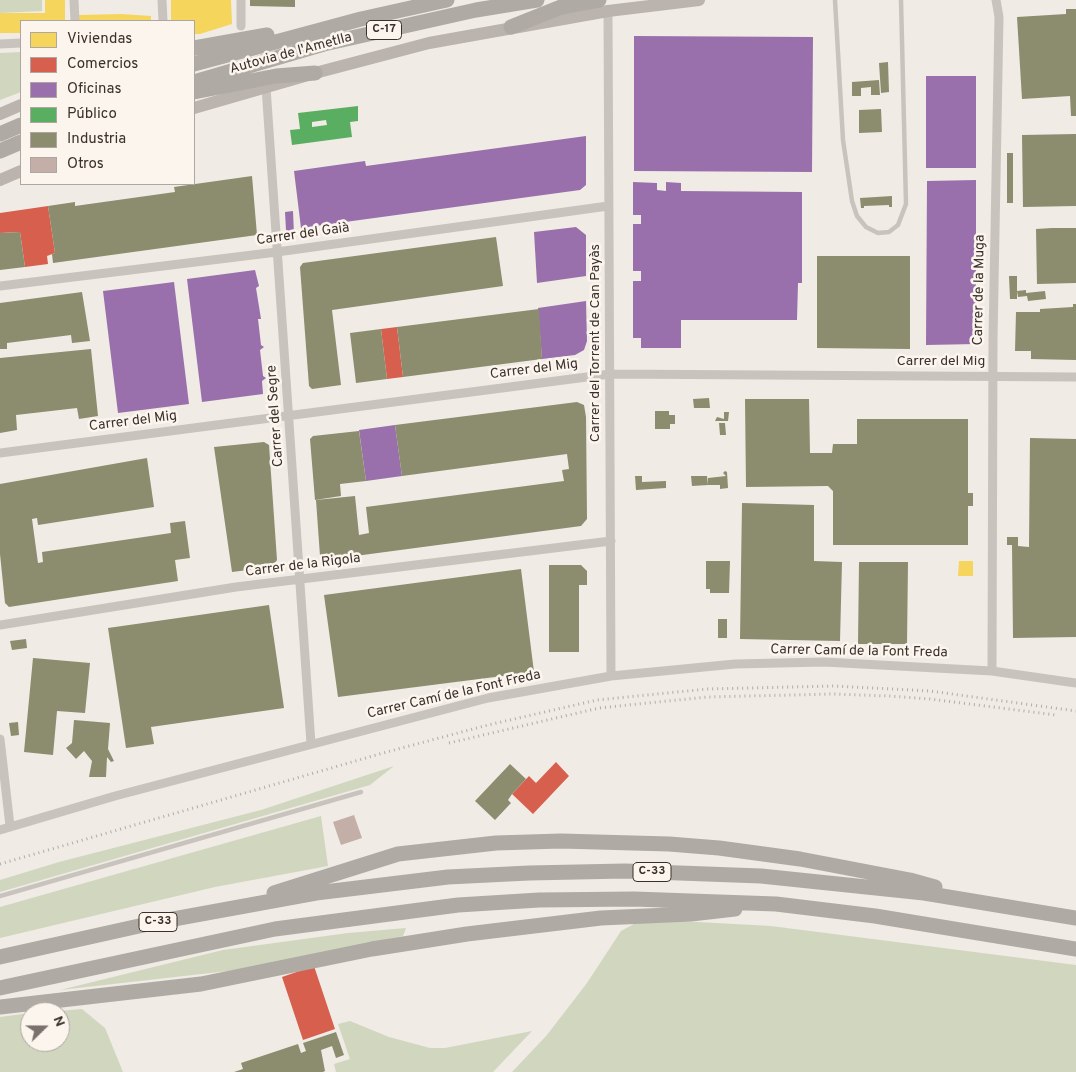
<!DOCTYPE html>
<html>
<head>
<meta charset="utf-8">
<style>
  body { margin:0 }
  #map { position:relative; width:1076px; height:1072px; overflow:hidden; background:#f0ebe5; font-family:Overpass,sans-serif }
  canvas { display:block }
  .legend { position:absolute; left:20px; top:20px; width:175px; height:165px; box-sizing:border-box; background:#fbf5ee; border:1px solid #aea6a0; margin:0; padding:6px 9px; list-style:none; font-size:15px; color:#3b302b }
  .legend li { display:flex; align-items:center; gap:10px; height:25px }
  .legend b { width:25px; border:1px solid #aea6a0 }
  .north { position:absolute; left:20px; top:1002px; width:50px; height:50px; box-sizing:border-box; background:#fbf5ee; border:1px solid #aea6a0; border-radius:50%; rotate:68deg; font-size:14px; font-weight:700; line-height:20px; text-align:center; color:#3b302b }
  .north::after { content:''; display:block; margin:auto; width:18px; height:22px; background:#7a716c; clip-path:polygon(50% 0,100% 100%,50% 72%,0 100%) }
</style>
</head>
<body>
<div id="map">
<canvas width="1076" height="1072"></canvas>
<ul class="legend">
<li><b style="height:14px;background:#f6d55c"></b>Viviendas</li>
<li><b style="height:14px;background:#d6604d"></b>Comercios</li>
<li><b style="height:14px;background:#9970ab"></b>Oficinas</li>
<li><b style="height:14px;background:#5aae61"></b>Público</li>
<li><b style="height:14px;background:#8c8c6e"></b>Industria</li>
<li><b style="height:14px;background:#c3afa7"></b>Otros</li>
</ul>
<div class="north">N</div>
</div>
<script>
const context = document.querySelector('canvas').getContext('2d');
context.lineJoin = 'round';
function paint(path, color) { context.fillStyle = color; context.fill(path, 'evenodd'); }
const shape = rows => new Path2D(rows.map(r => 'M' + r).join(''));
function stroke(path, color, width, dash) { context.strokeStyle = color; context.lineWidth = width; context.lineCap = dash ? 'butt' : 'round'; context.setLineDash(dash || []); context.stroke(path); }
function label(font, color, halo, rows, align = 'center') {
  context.font = font + ' Overpass,sans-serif'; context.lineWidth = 5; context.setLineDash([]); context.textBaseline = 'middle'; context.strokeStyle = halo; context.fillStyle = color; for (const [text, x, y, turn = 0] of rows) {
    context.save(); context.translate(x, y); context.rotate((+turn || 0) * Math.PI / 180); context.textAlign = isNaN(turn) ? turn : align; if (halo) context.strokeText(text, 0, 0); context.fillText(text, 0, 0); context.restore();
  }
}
paint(shape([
  [0,0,42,0,42,11,0,13],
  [21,52,21,92,0,100,0,53],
  [394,766,370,785,0,892,0,880,59,862,261,810],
  [321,816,328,866,215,887,0,938,0,907],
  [643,919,771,926,1076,965,1076,1072,512,1072,547,1035,587,983,621,931],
  [406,928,403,936,237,970,60,990,223,950,348,933],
  [82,1009,105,1028,123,1072,0,1072,0,1017,30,1013,30,1042,60,1042,60,1012,48,1012],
  [350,1021,389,1037,430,1048,445,1048,532,1031,493,1072,336,1072,334,1064,350,1059,338,1024]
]), '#d1d6bf');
paint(shape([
  [45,0,65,0,65,21,21,21,21,33,0,33,0,13,45,13],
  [171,0,231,0,232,24,200,34,194,34,194,21,171,21],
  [121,14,151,16,151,21,79,21,79,15],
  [959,561,973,561,973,576,958,576]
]), '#f6d55c');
paint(shape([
  [48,206,55,253,47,256,48,264,25,267,20,232,0,233,0,213],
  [397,327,403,377,387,379,381,329],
  [556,762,569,776,533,814,512,794,529,776,536,783],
  [314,966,335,1029,303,1040,282,977]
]), '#d6604d');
paint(shape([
  [634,36,813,37,812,172,634,171],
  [926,76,976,76,976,168,926,168],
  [586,136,586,185,580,190,301,228,294,171,365,161,366,166],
  [976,180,976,344,926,345,927,181],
  [633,182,657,183,657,190,666,191,666,182,681,183,681,191,802,192,802,283,798,283,797,320,681,320,681,348,641,348,641,338,633,338,633,281,641,281,641,271,633,271,633,224,641,224,641,215,633,215],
  [293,211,294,235,286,230,285,212],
  [576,227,586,235,586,276,537,283,534,232],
  [255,270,259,286,256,288,261,319,258,319,261,345,264,347,260,350,263,376,266,378,262,381,263,394,202,402,187,279],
  [174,282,189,404,118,413,103,291],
  [586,301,587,341,584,350,575,355,542,359,538,308],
  [395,425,402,476,366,481,359,430]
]), '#9970ab');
paint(shape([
  [358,106,358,121,350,122,352,137,292,145,290,130,300,129,298,113],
  [326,120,327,125,312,127,312,122]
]), '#5aae61');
paint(shape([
  [250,0,295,0,295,7,250,6],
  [1066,9,1076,9,1076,116,1071,116,1070,96,1022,99,1017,17,1066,14],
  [888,62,889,92,881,93,879,63],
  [879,80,880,95,871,95,871,87,861,88,861,96,852,96,852,82],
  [881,109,882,132,859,133,859,110],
  [1076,134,1076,206,1023,207,1022,135],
  [1007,153,1013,153,1013,203,1007,203],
  [252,176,257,235,53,263,52,254,55,253,48,206,75,202,75,206,175,192,174,187],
  [892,196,892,207,889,207,889,205,864,206,864,208,861,208,860,198],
  [1052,228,1076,228,1076,283,1037,284,1036,229],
  [20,232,25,267,0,270,0,233],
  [496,237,503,286,332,310,341,385,312,389,309,386,300,267,303,263],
  [817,256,910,256,910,349,817,348],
  [1009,276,1017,276,1017,299,1010,299],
  [1026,290,1026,293,1045,291,1046,299,1028,301,1027,296,1018,297,1017,291],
  [82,292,90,341,72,343,71,335,7,343,7,349,0,349,0,303],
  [1073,304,1076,304,1076,360,1031,359,1031,351,1015,351,1016,312,1040,312,1040,309,1073,307],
  [539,309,542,359,403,377,397,327],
  [381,329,387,379,356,383,350,333],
  [91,349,98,416,79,419,77,408,16,415,17,430,0,433,0,358],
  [709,398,710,408,694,408,693,399],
  [745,399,809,399,810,453,832,453,833,444,857,444,857,419,968,419,968,493,973,493,973,506,968,506,968,545,833,545,833,491,828,486,746,487],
  [577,402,584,405,586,417,587,519,581,526,325,560,320,556,316,500,355,496,359,535,369,533,366,507,564,481,562,470,569,469,567,454,402,476,395,425],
  [655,411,669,411,669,415,675,415,675,424,670,424,670,429,655,429],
  [724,412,729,412,728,421,715,421,717,417,724,419],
  [719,423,725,423,726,435,720,435],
  [359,431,366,481,340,484,341,496,315,500,310,439,313,436],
  [1030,438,1076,439,1076,637,1013,638,1012,545,1007,545,1007,537,1018,537,1018,546,1029,547],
  [264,442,269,445,277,560,272,567,232,572,214,447],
  [147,458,154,507,38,525,37,518,32,519,38,563,43,562,42,552,171,533,170,523,185,521,190,558,175,560,178,581,9,607,5,603,0,554,0,484],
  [725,471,727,472,728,488,720,489,720,485,708,485,708,478,726,476,723,473],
  [635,476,642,476,642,482,666,481,666,488,636,490],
  [691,476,707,476,708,485,692,486],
  [742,503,814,505,814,561,842,562,840,641,740,639],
  [706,561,730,561,729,593,710,593,710,589,706,589],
  [859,562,908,562,907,644,858,644],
  [549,565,581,565,587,571,587,585,579,585,579,652,549,652],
  [521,569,534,672,338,697,324,595],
  [269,605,284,708,151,727,154,744,126,748,108,628],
  [718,619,727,619,727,638,718,638],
  [26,639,27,648,12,650,10,641],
  [33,658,90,663,85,713,57,711,53,755,24,752],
  [74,720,110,723,108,749,114,761,111,762,107,757,106,777,89,777,92,761,84,751,76,759,66,748,72,743],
  [18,722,19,735,11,736,9,723],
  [510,764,526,779,512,794,508,800,511,803,495,820,475,801],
  [336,1032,344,1055,336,1058,332,1046,321,1050,325,1071,323,1072,234,1072,243,1069,241,1063,298,1044,301,1053,306,1051,303,1043]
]), '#8c8c6e');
paint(shape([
  [354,815,362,838,341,845,333,822]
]), '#c3afa7');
stroke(shape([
  [835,0,843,140,852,201,857,216,866,227,878,233,889,232,898,225,906,204,901,0],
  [0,896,361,792]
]), '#c9c3be', 4.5);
stroke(shape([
  [74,0,75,21],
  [162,0,163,21],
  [241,0,241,26],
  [608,11,611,676],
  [0,44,21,43],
  [266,87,311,744],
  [0,286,277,252,608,206],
  [0,453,610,374,1076,377],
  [0,625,236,587,611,541],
  [992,671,993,339,999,17,996,0],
  [0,739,10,826],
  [0,830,115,796,488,698,611,676,735,664,824,662,992,671,1076,683]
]), '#c9c3be', 9);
stroke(shape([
  [194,108,315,73,429,43,608,11,699,0],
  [0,114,21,105],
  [0,180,21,171]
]), '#bab3ae', 12);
stroke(shape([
  [511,27,561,7,599,0],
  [194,48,267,35],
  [194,64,361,19,447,0],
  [194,82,324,44,476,10,537,0],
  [194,92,276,76,315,73],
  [0,134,21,125],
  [0,151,21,142],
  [274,893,398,854,496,843,561,841,669,844,719,848,800,859,910,880,935,887],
  [0,957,157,922,316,893,448,877,529,873,625,871,761,876,924,893,1076,918],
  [0,988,275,929,458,905,539,900,634,899,776,904,875,916,1076,949],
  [0,1007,201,984,372,949,467,934,601,918,691,914,735,909]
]), '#afaaa4', 15);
stroke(shape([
  [449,743,599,708,707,697,833,694,889,696,930,699,1056,715],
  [0,864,383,753,488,725,597,700,707,689,834,686,930,691,1076,711]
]), '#b1aca8', 3, [1, 4]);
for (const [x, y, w] of [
  [384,30,35],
  [652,872,38],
  [158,922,38]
]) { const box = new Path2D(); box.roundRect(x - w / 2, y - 9.5, w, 19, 4); context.fillStyle = '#fbf5ee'; context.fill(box); stroke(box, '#3b302b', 1); }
label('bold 12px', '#3b302b', null, [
  ["C-17",384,30],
  ["C-33",652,872],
  ["C-33",158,922]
]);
label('14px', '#3b302b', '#fbf5ee', [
  ["Autovia de l'Ametlla",291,54,-15],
  ["Carrer del Gaià",303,235,-8],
  ["Carrer de la Muga",980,290,-89],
  ["Carrer del Torrent de Can Payàs",596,343,-90],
  ["Carrer del Mig",941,362],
  ["Carrer del Mig",534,370,-7],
  ["Carrer del Segre",276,416,-94],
  ["Carrer del Mig",133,422,-7],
  ["Carrer de la Rigola",303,566,-7],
  ["Carrer Camí de la Font Freda",859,652,1],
  ["Carrer Camí de la Font Freda",454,695,-13]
]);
</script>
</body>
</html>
